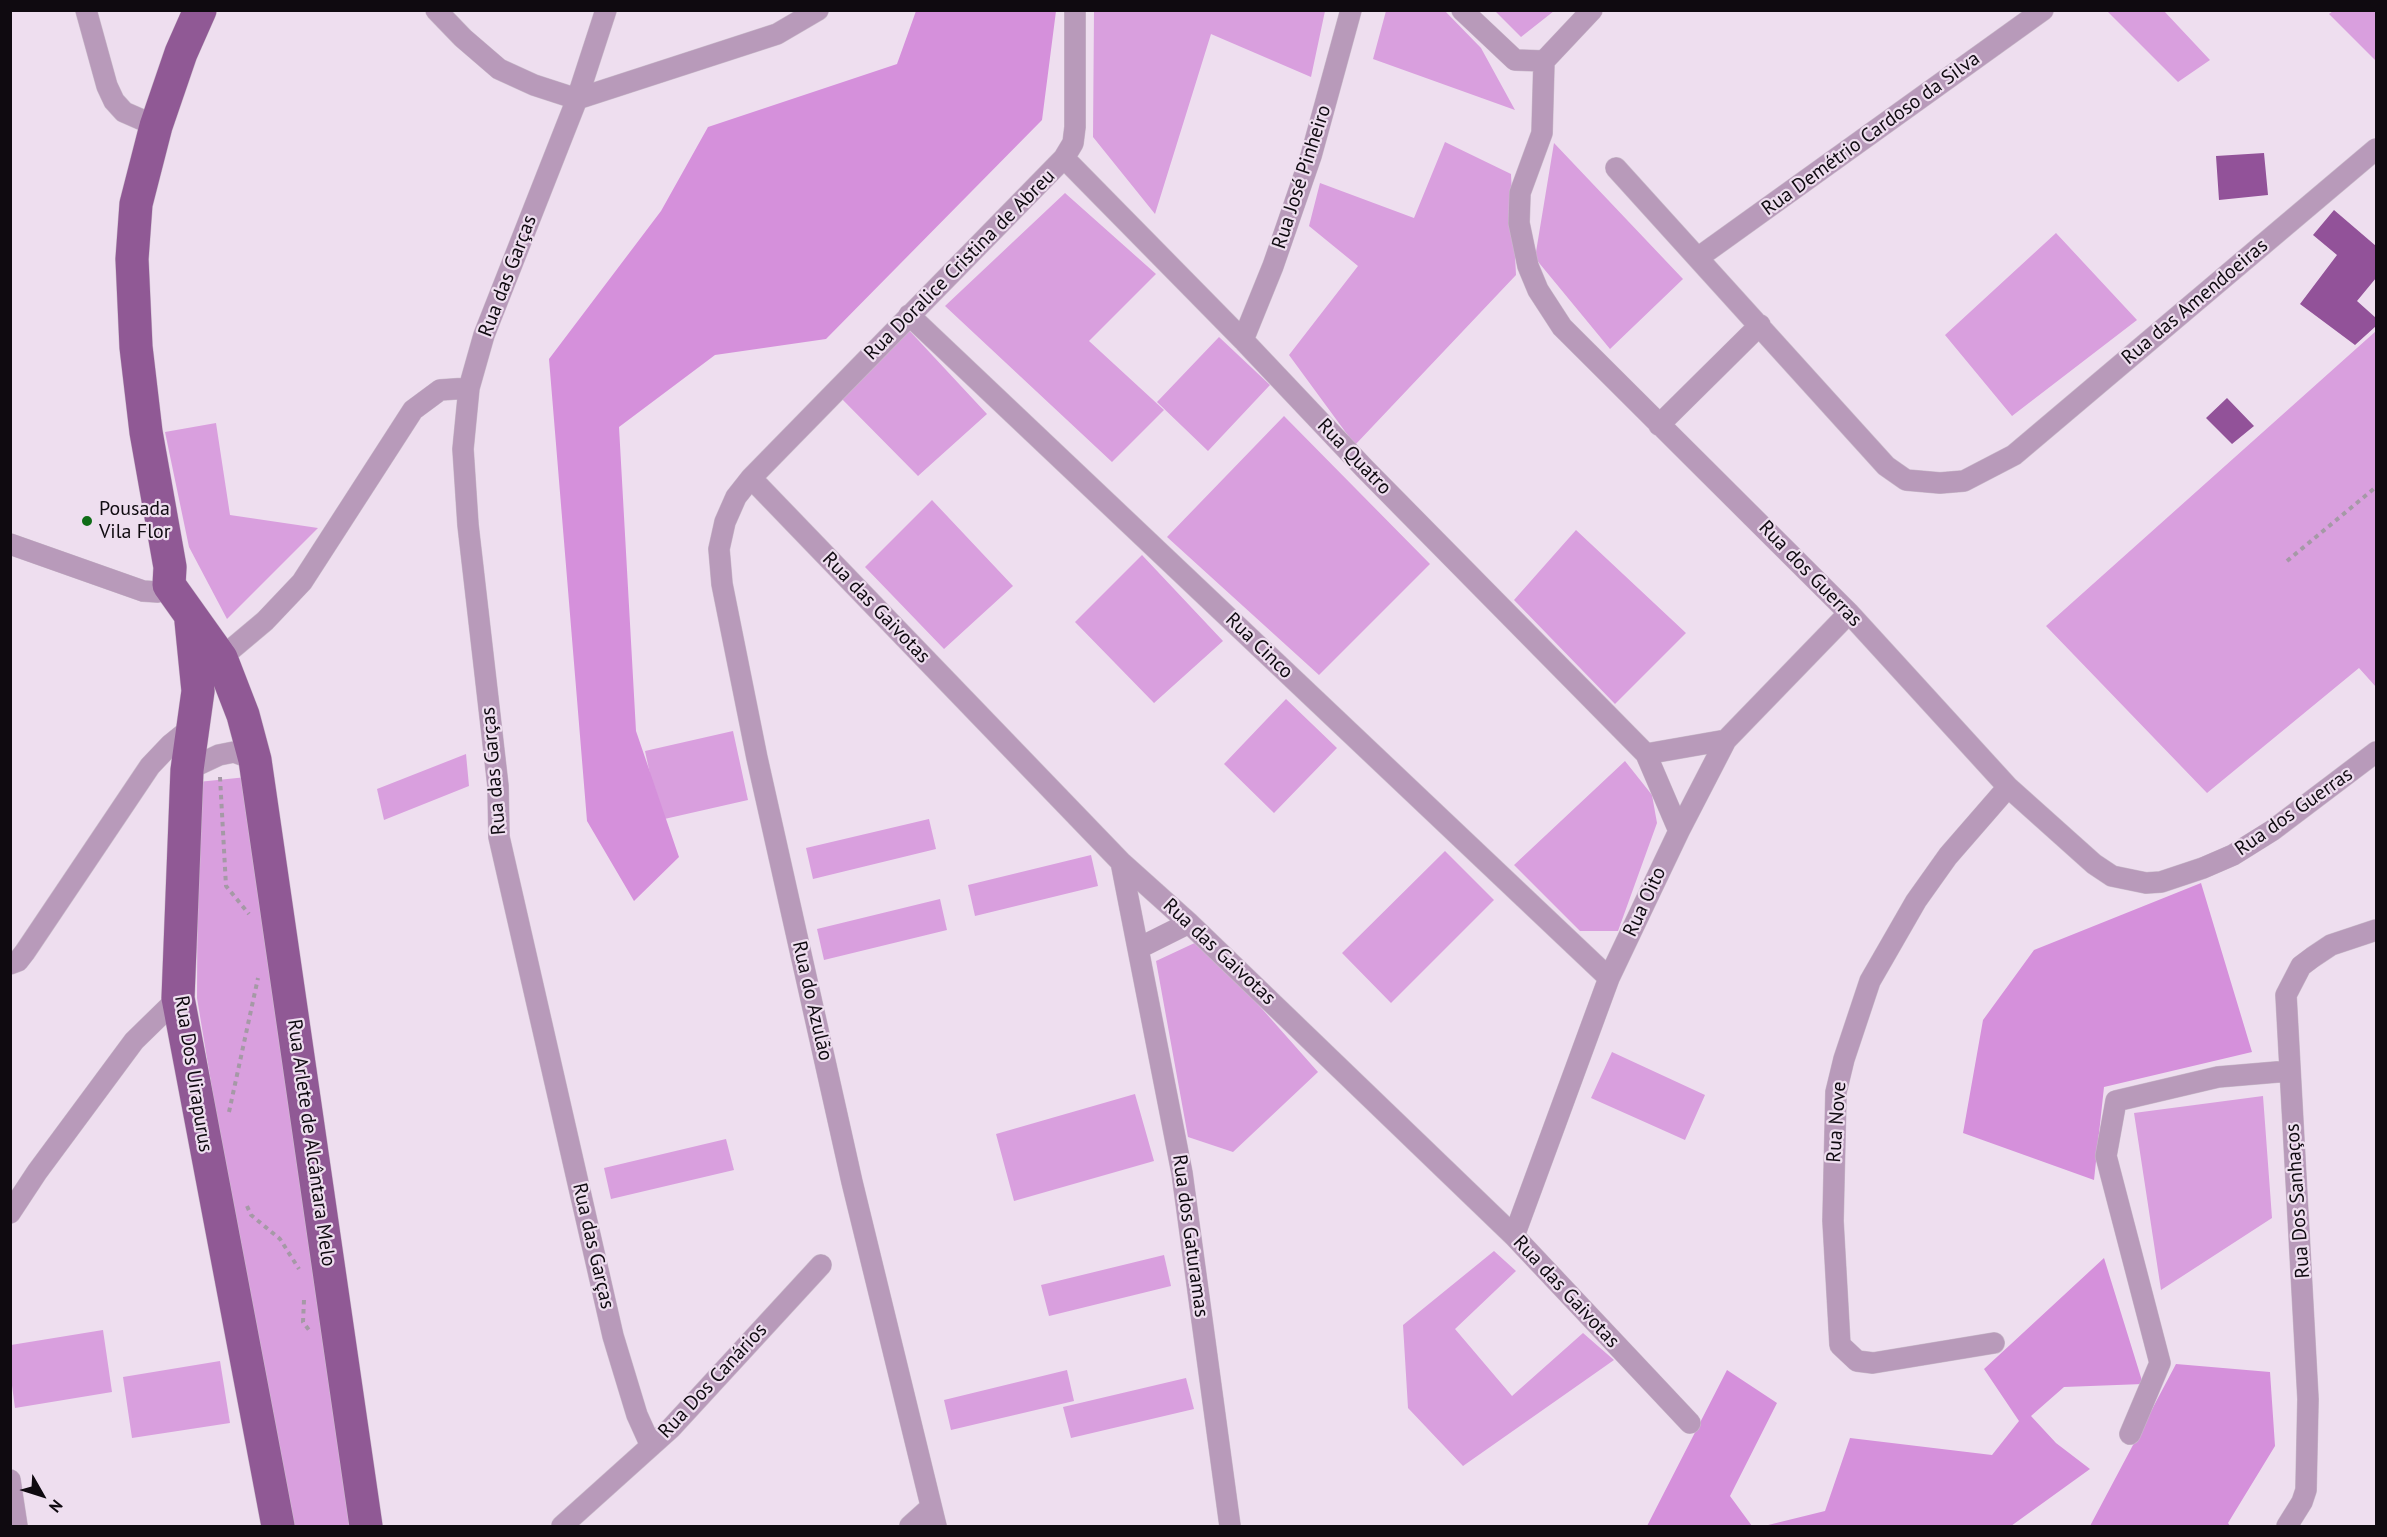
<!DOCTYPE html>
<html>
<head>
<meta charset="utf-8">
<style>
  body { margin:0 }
  #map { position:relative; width:2387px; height:1537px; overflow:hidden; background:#eedeef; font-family:"PT Sans",sans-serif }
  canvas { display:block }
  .frame { position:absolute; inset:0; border:12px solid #0f0a10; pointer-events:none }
  .north { position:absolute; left:12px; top:1465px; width:60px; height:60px; -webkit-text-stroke:4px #eedeef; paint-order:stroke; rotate:129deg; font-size:16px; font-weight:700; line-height:24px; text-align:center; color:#0f0a10 }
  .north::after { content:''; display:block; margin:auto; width:21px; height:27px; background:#0f0a10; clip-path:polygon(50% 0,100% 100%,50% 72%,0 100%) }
</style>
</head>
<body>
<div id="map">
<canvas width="2387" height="1537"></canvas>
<div class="frame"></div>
<div class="north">N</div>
</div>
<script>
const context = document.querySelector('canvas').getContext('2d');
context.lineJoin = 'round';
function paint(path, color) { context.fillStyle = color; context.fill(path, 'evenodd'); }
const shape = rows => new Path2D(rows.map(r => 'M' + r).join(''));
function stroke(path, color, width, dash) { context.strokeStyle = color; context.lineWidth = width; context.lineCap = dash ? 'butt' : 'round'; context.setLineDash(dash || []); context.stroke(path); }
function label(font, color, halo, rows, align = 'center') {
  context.font = font + ' "PT Sans",sans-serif'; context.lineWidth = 4.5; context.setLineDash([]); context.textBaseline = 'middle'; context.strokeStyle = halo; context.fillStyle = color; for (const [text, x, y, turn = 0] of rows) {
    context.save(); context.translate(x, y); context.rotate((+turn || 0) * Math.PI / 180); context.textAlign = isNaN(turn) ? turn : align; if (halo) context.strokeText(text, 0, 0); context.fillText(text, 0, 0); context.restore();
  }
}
paint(shape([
  [1094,11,1094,10,1325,11,1311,77,1211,34,1155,214,1093,137],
  [1386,11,1445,11,1481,48,1515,110,1373,59],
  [1495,11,1554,11,1521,37],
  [2107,11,2164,11,2210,60,2178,82],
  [2333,11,2376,11,2376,61,2329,14],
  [1445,142,1511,174,1516,275,1355,445,1289,355,1358,266,1309,226,1320,183,1414,218],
  [1554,143,1683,279,1610,349,1535,258],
  [1065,193,1156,274,1089,341,1164,410,1112,462,945,306],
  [2056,233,2137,320,2012,416,1945,335],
  [906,327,987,414,918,476,838,395],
  [2376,331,2376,687,2359,668,2207,793,2046,626],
  [1219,337,1270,385,1208,451,1157,402],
  [1284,416,1430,564,1319,675,1167,537],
  [216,423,230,515,318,528,227,619,189,547,165,432],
  [932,500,1013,586,944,649,865,567],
  [1576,530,1686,633,1615,704,1514,600],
  [1142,555,1223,641,1154,703,1075,622],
  [1286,699,1337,748,1274,813,1224,764],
  [733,731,748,800,660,820,645,751],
  [466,754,469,786,384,820,377,789],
  [1625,761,1652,795,1657,823,1618,931,1580,931,1514,865],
  [247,777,357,1526,288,1526,271,1446,197,998,198,782],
  [929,819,936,849,813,879,806,848],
  [1445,851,1494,900,1391,1003,1342,953],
  [1091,855,1098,886,975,916,968,885],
  [940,899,947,930,824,960,817,929],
  [1201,940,1318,1072,1233,1152,1188,1137,1156,961],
  [1612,1052,1705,1095,1685,1140,1591,1098],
  [1135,1094,1154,1161,1014,1201,996,1134],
  [2263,1096,2272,1218,2161,1290,2134,1113],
  [726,1139,734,1170,611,1199,604,1168],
  [1494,1251,1516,1271,1455,1329,1512,1396,1583,1333,1614,1360,1463,1466,1408,1408,1403,1325],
  [1164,1255,1171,1286,1049,1316,1041,1285],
  [103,1330,112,1392,15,1408,11,1378,11,1345],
  [220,1361,230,1423,132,1438,123,1377],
  [1067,1370,1074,1401,951,1430,944,1400],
  [1186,1378,1194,1409,1071,1438,1063,1407]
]), '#d99fde');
paint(shape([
  [916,11,1056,11,1042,120,826,339,715,355,619,427,636,731,679,857,634,901,587,821,549,359,661,211,708,127,897,64],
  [2201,883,2252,1052,2104,1087,2094,1180,1963,1133,1983,1020,2034,950],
  [2104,1258,2143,1384,2064,1387,2031,1416,2056,1443,2090,1469,2011,1526,1764,1526,1825,1511,1850,1438,1992,1455,2019,1421,1984,1369],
  [2176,1364,2270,1372,2275,1446,2228,1523,2230,1526,2090,1526],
  [1727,1370,1777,1403,1730,1496,1752,1526,1647,1526]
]), '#d590db');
paint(shape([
  [2264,153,2268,195,2219,200,2216,156],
  [2334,210,2376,246,2376,278,2357,301,2376,318,2376,326,2355,345,2300,304,2337,255,2313,235],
  [2227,398,2254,426,2232,444,2206,418]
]), '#925299');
const minor = shape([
  [86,10,107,86,114,101,124,112,156,126],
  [436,10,463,38,499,69,534,85,577,99],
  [606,10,577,99,484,335,469,388,463,449,468,525,498,786,499,837,613,1336,637,1415,651,1446],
  [1462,10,1515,60,1544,61],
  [1544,61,1542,133,1520,193,1519,223,1528,266,1538,290,1562,327,1849,613,2008,787,2094,864,2112,876,2146,883,2161,882,2203,868,2233,855,2273,830,2376,752],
  [1544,61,1592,10],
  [577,99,777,34,818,10],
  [1064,158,1243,340,1365,469,1646,754,1726,740],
  [1616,168,1886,466,1906,480,1940,483,1964,481,2014,455,2376,149],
  [1699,257,2043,10],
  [909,315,1609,978],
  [1243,340,1273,266,1311,156,1351,10],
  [1659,425,1760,325],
  [751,478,1121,862,1189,923,1514,1236,1690,1423],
  [10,544,143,591,158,592,169,585],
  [210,660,221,658,265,621,302,582,413,410,440,390,469,388],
  [1646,754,1679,831],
  [187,770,219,755,234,752,255,760],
  [1121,862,1182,1173,1230,1526],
  [1139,948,1189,923],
  [10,964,18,961,25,952,150,766,170,745,191,728],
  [10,1213,37,1172,134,1041,178,998],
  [1514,1236,1609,978,1679,831,1726,740,1849,613],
  [1994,1343,1873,1363,1857,1361,1840,1345,1833,1221,1835,1134,1836,1092,1844,1059,1870,981,1916,901,1948,856,2008,787],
  [2130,1434,2160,1363,2106,1156,2116,1101,2218,1077,2289,1071],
  [10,1480,17,1526],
  [562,1526,671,1428,821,1265],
  [910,1526,930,1508],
  [936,1526,852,1182,757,758,722,584,719,549,725,522,736,497,751,478,1064,158,1073,143,1075,127,1075,10],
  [2287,1526,2302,1502,2306,1490,2308,1399,2286,995,2301,966,2313,957,2331,945,2376,930]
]);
const primary = shape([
  [200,10,181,53,156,126,136,204,132,259,136,347,146,432,170,567,169,585,221,658,243,715,255,760,366,1526],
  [191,621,198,691,187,770,178,998,278,1526]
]);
stroke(minor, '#cabccb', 22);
stroke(primary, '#cabccb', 34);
stroke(shape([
  [2287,561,2376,487],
  [220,777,226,886,249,914],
  [229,1112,258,978],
  [247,1206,251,1215,280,1239,299,1269],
  [304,1300,303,1322,309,1330]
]), '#a599a6', 4, [4.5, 4.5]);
stroke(minor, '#b89aba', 21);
stroke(primary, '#905995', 33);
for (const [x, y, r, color] of [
  [87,521,6,"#0f6c17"]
]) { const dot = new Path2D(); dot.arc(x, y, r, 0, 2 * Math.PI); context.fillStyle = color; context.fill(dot); stroke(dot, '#eedeef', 2); }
label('20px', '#0f0a10', '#eedeef', [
  ["Rua Demétrio Cardoso da Silva",1871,134,-36],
  ["Rua José Pinheiro",1302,177,-72],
  ["Rua Doralice Cristina de Abreu",960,265,-45],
  ["Rua das Garças",508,276,-69],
  ["Rua das Amendoeiras",2195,302,-40],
  ["Rua Quatro",1354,457,46],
  ["Rua dos Guerras",1810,574,46],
  ["Rua das Gaivotas",876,608,46],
  ["Rua Cinco",1259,646,44],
  ["Rua das Garças",494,771,-95],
  ["Rua dos Guerras",2294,812,-35],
  ["Rua Oito",1645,902,-65],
  ["Rua das Gaivotas",1219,952,43],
  ["Rua do Azulão",812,1001,77],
  ["Rua Dos Uirapurus",193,1074,81],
  ["Rua Nove",1837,1122,-86],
  ["Rua Arlete de Alcântara Melo",311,1143,82],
  ["Rua Dos Sanhaços",2298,1201,-94],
  ["Rua dos Gaturamas",1190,1236,82],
  ["Rua das Garças",593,1246,77],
  ["Rua das Gaivotas",1566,1292,47],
  ["Rua Dos Canários",713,1381,-47]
]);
label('20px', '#0f0a10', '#eedeef', [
  ["Pousada",99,509],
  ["Vila Flor",99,532]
], 'left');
</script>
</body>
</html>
